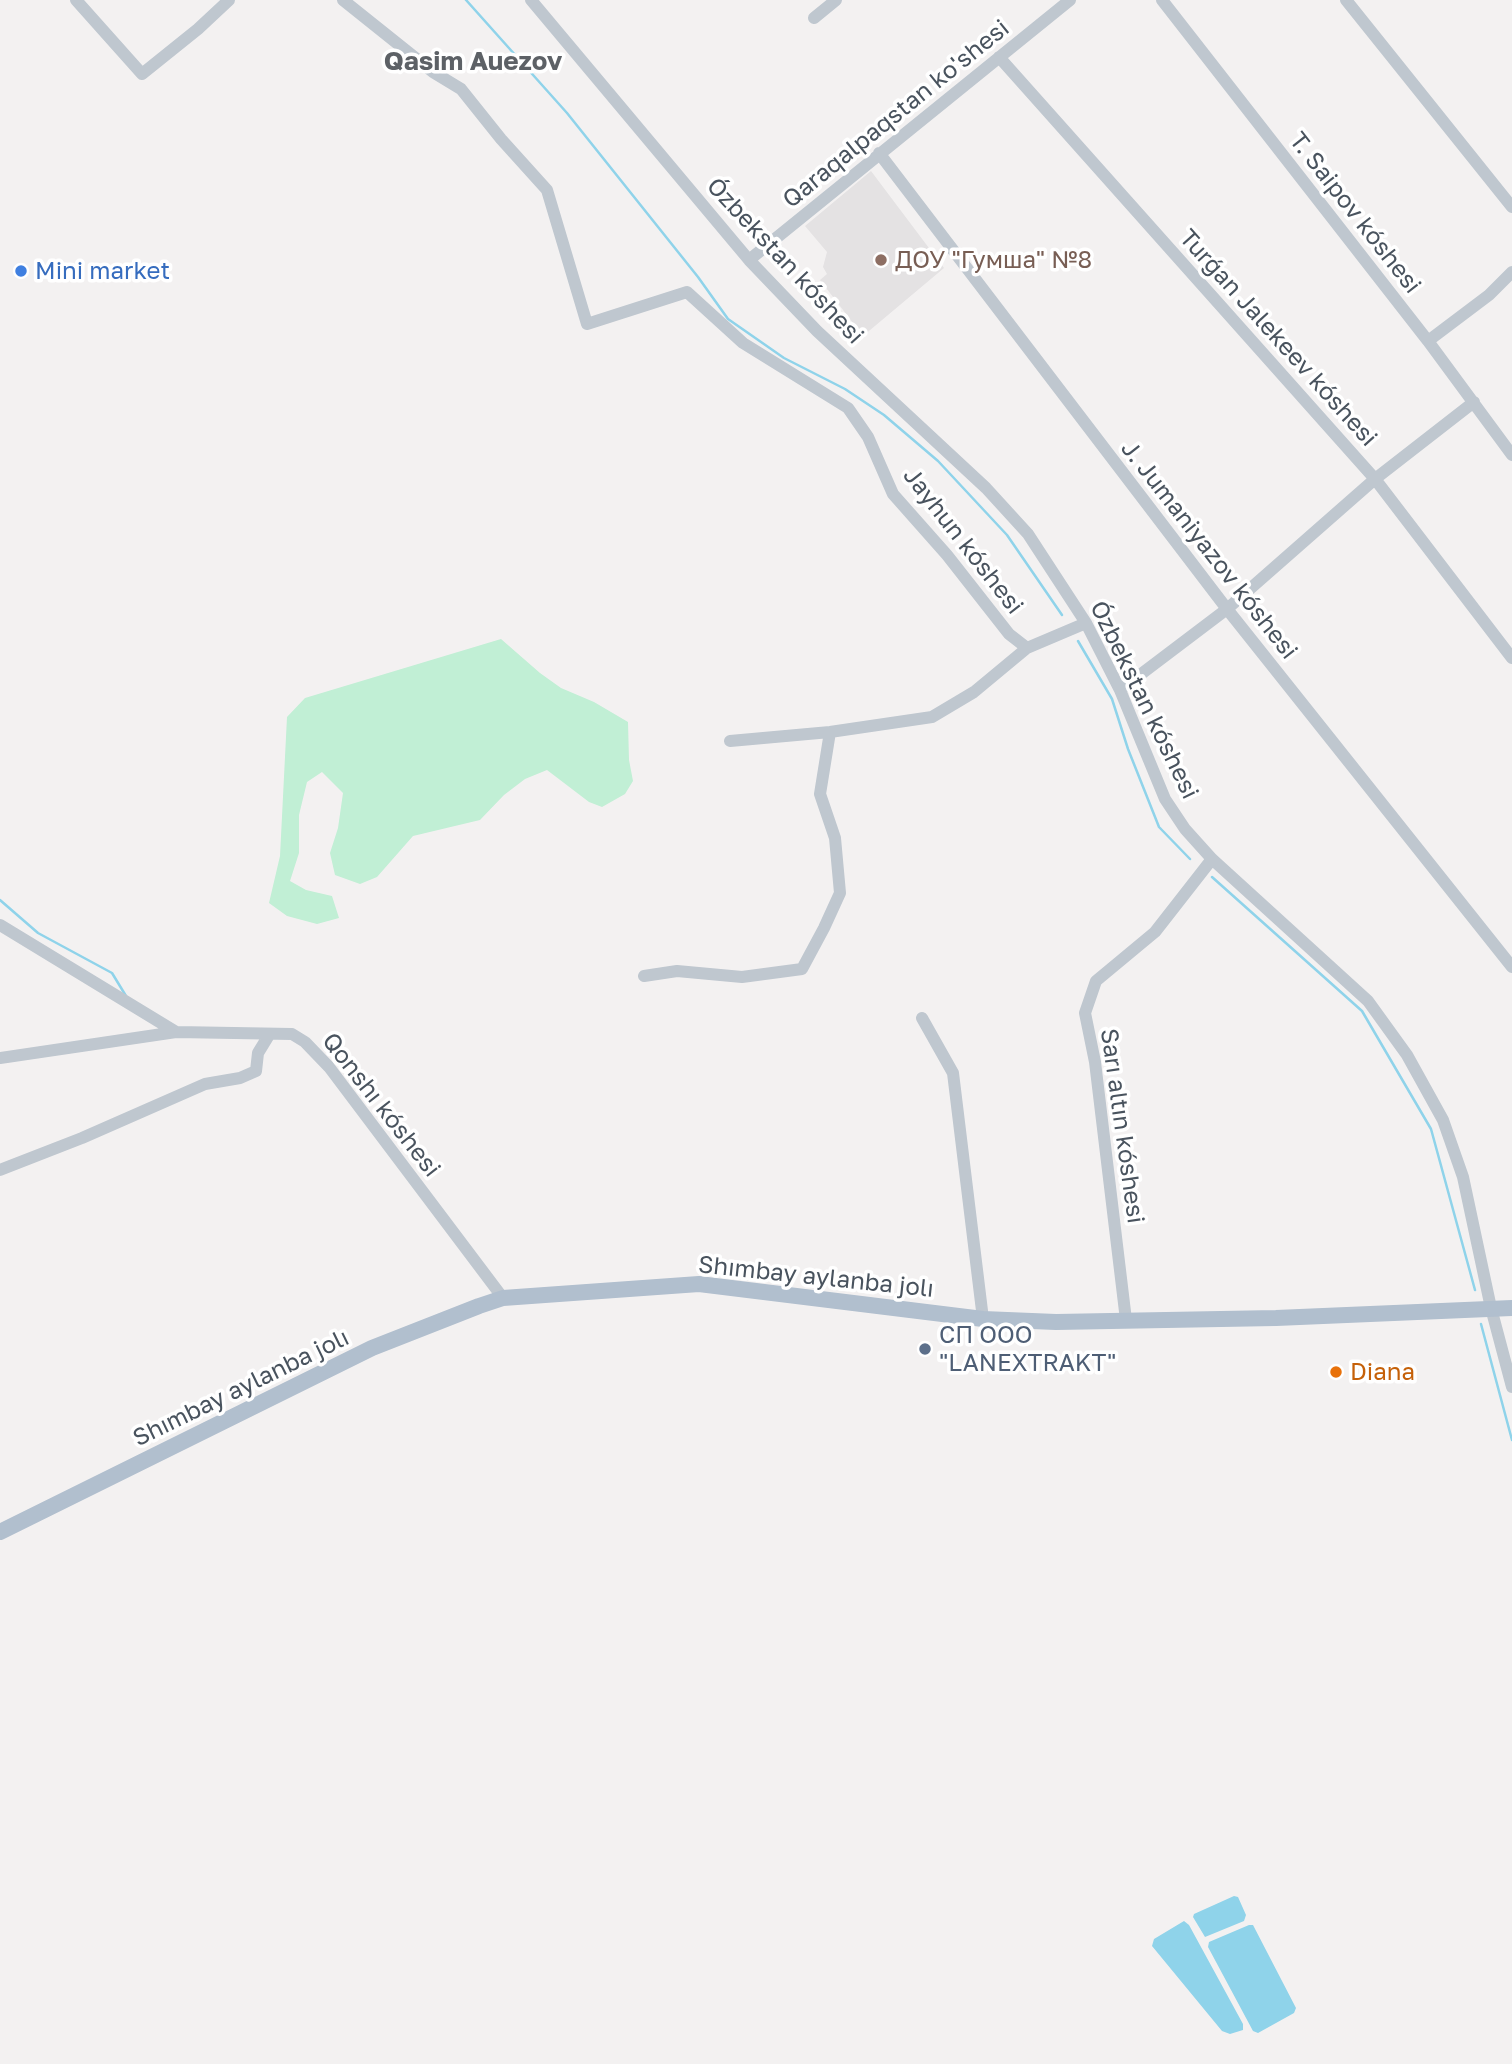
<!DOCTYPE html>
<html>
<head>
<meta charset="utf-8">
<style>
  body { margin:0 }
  canvas { display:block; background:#f3f1f1 }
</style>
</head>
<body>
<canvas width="1512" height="2064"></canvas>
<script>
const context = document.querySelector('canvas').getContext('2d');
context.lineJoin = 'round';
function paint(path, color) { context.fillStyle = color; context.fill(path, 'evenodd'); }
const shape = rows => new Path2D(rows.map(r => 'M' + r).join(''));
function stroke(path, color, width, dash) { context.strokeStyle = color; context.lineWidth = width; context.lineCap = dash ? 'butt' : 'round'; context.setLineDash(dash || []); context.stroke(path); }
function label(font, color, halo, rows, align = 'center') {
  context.font = font + ' "Golos Text",sans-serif'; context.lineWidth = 7; context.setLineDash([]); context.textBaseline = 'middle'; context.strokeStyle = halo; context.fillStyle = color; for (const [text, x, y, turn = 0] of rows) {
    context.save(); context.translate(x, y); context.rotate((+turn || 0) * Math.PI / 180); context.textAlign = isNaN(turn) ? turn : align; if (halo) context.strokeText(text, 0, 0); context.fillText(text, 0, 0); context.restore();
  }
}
paint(shape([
  [871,171,944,268,863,336,820,280,827,274,823,267,827,252,805,226]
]), '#e4e2e3');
paint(shape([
  [501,639,540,673,561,688,594,702,628,722,629,760,633,781,625,794,602,807,589,802,547,770,525,779,504,795,480,820,413,836,377,877,360,884,335,875,330,853,338,828,343,793,322,772,307,782,299,815,299,853,290,881,306,890,332,896,339,918,317,924,287,916,269,903,280,856,287,717,305,698]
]), '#c1efd5');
paint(shape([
  [1234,1896,1238,1897,1246,1915,1244,1921,1205,1937,1193,1917,1194,1914],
  [1184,1921,1189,1925,1243,2024,1243,2030,1230,2034,1222,2031,1152,1946,1154,1939],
  [1249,1925,1253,1925,1296,2008,1294,2013,1258,2033,1253,2031,1208,1947,1209,1942]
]), '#8fd3ea');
stroke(shape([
  [466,0,567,113,698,277,728,319,784,358,845,389,884,415,938,461,1007,535,1062,615],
  [1078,641,1112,699,1128,749,1159,827,1190,859],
  [1212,877,1362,1011,1431,1129,1475,1290],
  [0,900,38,933,112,973,126,996],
  [1481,1324,1512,1440]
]), '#8fd3ea', 2.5);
stroke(shape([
  [76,0,142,74,198,29,229,0],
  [343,0,433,72,461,89,501,139,547,190,587,324,687,292,743,343,848,408,868,437,893,494,947,555,1009,634,1027,648],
  [531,0,749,260,817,331,986,488,1028,534,1086,623,1120,690,1165,799,1185,829,1212,859,1368,1001,1407,1055,1443,1120,1463,1177,1491,1308,1512,1387],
  [1162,0,1428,341,1512,455],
  [1346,0,1512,207],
  [814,18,836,0],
  [999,57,1375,479,1512,658],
  [879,153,1227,609,1512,967],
  [749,260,1070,0],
  [1428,341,1489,295,1512,272],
  [1120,690,1227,609,1375,479,1474,402],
  [730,741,830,732,932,717,974,692,1027,648,1086,623],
  [0,925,176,1032],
  [644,976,677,971,742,977,802,969,824,928,840,893,835,838,820,794,830,732],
  [922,1018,953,1073,983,1319],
  [0,1058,176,1032,292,1034,305,1042,329,1067,503,1298],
  [0,1170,82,1138,205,1084,240,1078,256,1071,258,1053,269,1035],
  [1126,1320,1095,1062,1085,1013,1096,981,1155,932,1212,859]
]), '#bfc7cf', 12);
stroke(shape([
  [0,1532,372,1348,479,1306,503,1298,699,1284,983,1319,1056,1322,1276,1318,1512,1308]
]), '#b1bfce', 16);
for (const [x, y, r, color] of [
  [881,260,7,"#8d6e63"],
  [21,271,7,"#3f7fe0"],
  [925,1349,7,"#5c6f8a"],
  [1336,1372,7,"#e8710a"]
]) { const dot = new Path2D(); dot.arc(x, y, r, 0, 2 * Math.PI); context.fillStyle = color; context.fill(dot); stroke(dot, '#fff', 2.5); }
label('24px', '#49535e', '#fff', [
  ["Qaraqalpaqstan ko'shesi",896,114,-39],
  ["T. Saipov kóshesi",1355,213,52],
  ["Ózbekstan kóshesi",785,261,47],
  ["Turǵan Jalekeev kóshesi",1278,338,48],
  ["Jayhun kóshesi",963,541,52],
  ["J. Jumaniyazov kóshesi",1209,550,52],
  ["Ózbekstan kóshesi",1144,700,64],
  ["Qonshı kóshesi",381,1105,52],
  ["Sarı altın kóshesi",1122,1126,82],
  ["Shımbay aylanba jolı",816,1277,6],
  ["Shımbay aylanba jolı",241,1388,-26]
]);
label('24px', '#785e54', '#fff', [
  ["ДОУ \"Гумша\" №8",895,260]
], 'left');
label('24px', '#366cbe', '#fff', [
  ["Mini market",35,271]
], 'left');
label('24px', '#4e5e75', '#fff', [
  ["СП ООО",939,1335],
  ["\"LANEXTRAKT\"",939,1363]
], 'left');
label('24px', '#c56008', '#fff', [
  ["Diana",1350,1372]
], 'left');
label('bold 26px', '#5d6166', '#fff', [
  ["Qasim Auezov",473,62]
]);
</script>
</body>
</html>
